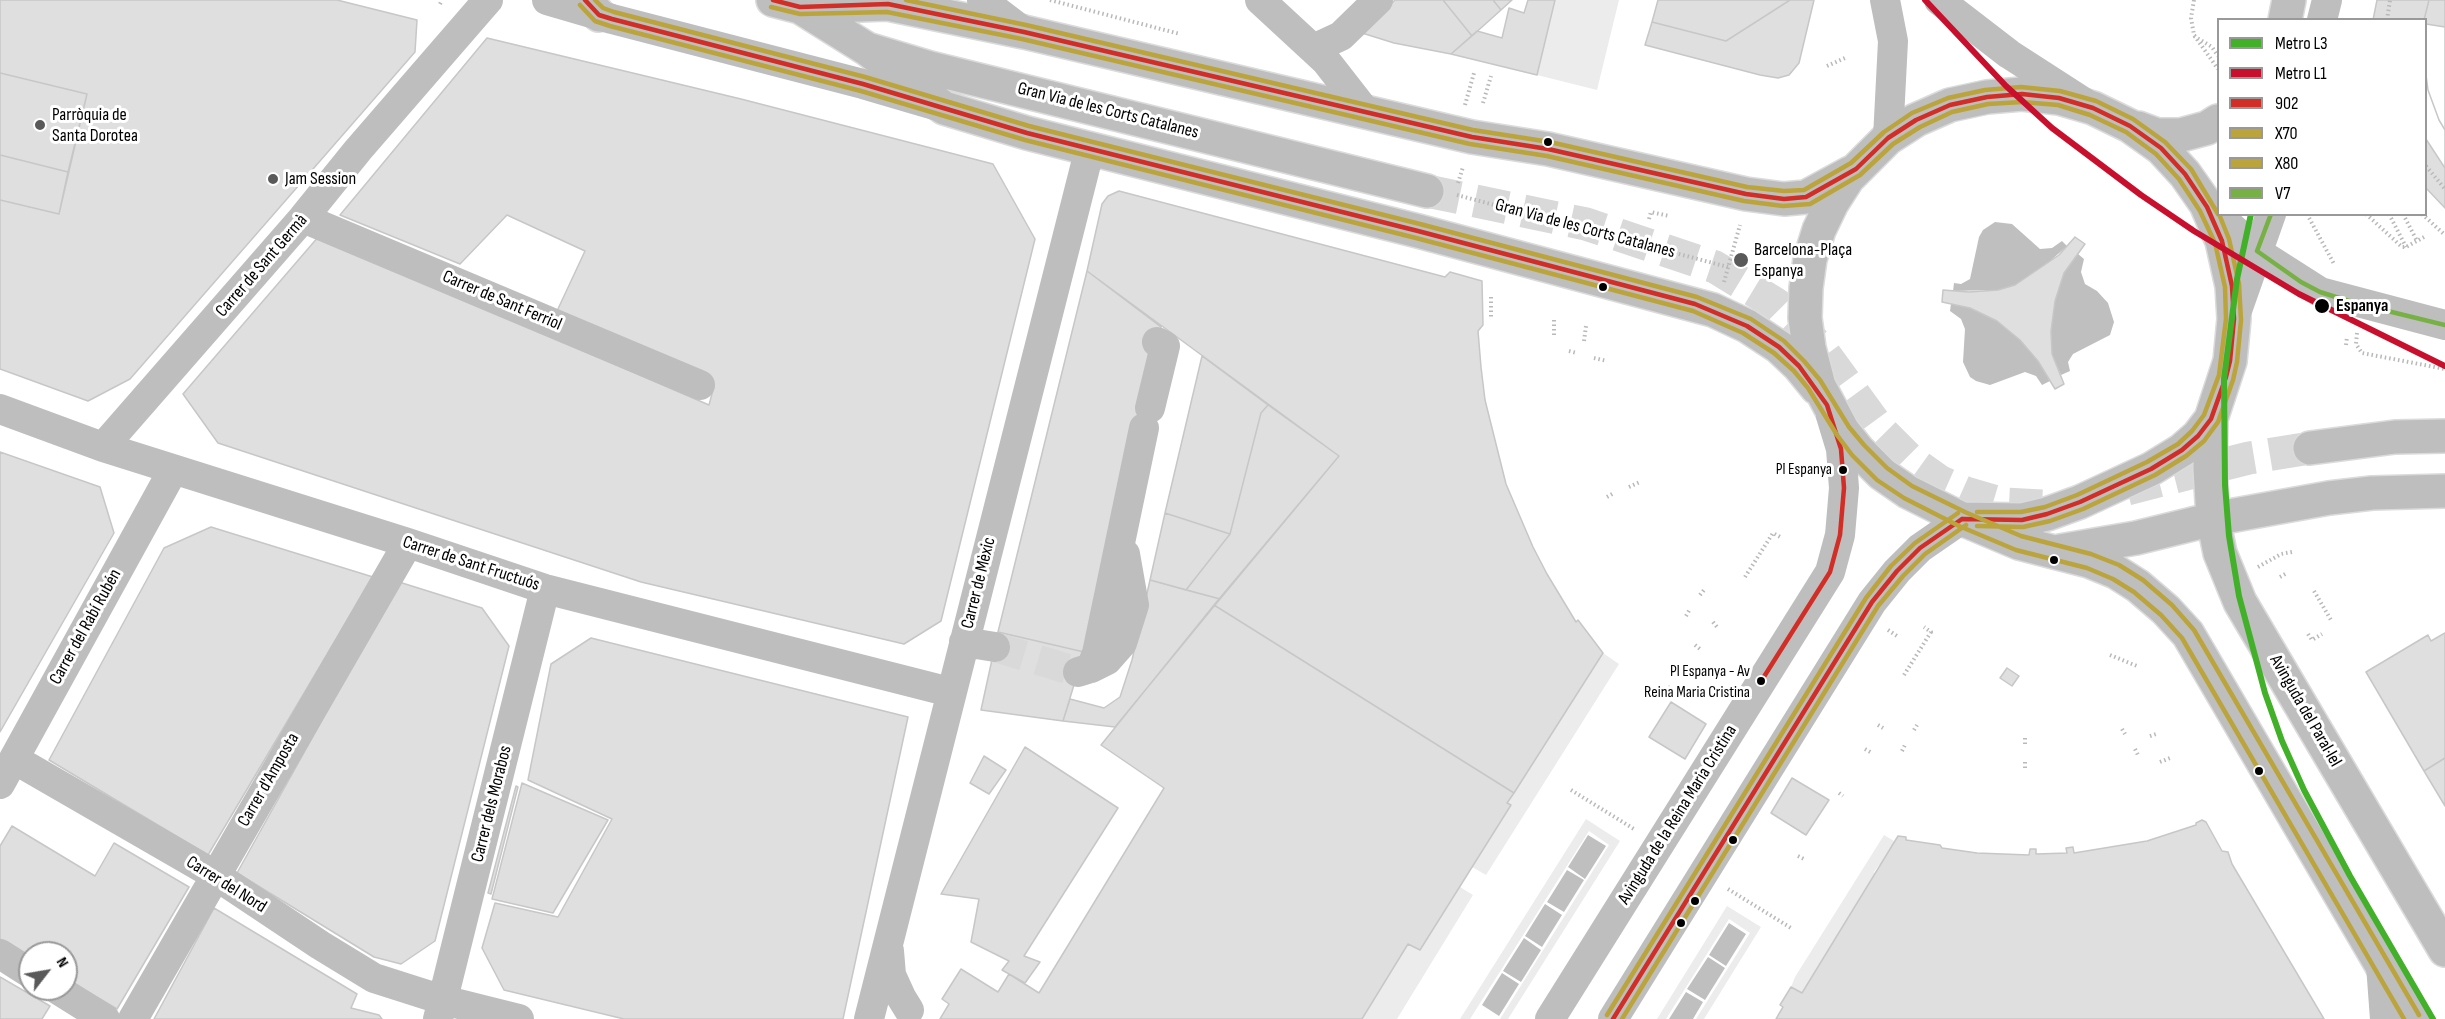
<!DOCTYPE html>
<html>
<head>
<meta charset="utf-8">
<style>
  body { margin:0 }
  #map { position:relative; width:2445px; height:1019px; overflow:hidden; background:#fff; font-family:"Sofia Sans Condensed",sans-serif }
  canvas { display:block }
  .legend { position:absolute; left:2217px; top:18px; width:210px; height:198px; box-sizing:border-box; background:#fff; border:2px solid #999; margin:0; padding:8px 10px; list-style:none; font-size:18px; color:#000 }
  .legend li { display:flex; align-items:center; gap:12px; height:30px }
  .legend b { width:30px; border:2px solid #999 }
  .north { position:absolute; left:18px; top:941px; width:60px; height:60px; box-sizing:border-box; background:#fff; border:2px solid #999; border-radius:50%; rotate:59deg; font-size:16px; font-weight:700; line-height:24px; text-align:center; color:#000 }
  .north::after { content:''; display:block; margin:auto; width:21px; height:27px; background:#595959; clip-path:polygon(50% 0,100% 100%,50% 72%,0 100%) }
</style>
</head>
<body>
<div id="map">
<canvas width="2445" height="1019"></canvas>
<ul class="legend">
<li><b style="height:8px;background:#43b02a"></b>Metro L3</li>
<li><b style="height:8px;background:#c8102e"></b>Metro L1</li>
<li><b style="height:8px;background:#d02e26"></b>902</li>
<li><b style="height:8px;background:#bba43b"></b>X70</li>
<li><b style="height:8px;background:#bba43b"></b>X80</li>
<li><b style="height:8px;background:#77b045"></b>V7</li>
</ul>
<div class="north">N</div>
</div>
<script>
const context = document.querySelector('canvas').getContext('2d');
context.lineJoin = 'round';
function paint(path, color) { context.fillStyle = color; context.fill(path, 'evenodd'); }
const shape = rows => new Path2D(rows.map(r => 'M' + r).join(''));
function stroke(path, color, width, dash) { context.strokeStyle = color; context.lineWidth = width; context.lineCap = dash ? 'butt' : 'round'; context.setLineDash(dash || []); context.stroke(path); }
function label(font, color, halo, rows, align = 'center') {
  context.font = font + ' "Sofia Sans Condensed",sans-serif'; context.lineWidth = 6; context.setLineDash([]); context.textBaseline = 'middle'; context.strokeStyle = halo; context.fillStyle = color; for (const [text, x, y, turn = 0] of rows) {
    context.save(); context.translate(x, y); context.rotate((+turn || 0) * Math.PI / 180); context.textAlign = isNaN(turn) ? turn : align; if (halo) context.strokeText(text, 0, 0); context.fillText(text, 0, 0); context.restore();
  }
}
paint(shape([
  [1555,0,1619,0,1597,90,1537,75],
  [1603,653,1619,664,1486,875,1472,867,1507,803],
  [1586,819,1620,841,1508,1019,1500,1019,1609,845,1589,831,1470,1019,1460,1019],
  [1884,835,1894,841,1894,845,1882,864,1879,865,1874,872,1876,875,1802,993,1791,987,1795,977],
  [1460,887,1473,895,1397,1019,1362,1019,1408,944],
  [1727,906,1761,927,1704,1019,1696,1019,1750,933,1729,919,1666,1019,1657,1019]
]), '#ececec');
paint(shape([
  [1995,222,2012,224,2040,249,2052,248,2062,241,2067,246,2039,271,2015,285,1998,290,1953,291,1954,283,1961,284,1970,279,1979,237,1983,230],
  [2078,254,2084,259,2081,272,2085,284,2097,291,2108,303,2114,322,2110,335,2073,354,2068,362,2070,371,2061,375,2052,354,2051,331,2055,301,2064,273],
  [1951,304,1970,308,1997,321,2020,340,2038,361,2050,381,2042,385,2036,376,2025,372,1990,385,1976,381,1970,377,1963,362,1965,329,1961,319,1950,311],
  [1588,835,1606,846,1585,879,1568,867],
  [1567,870,1584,880,1564,912,1547,902],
  [1545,904,1562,915,1542,947,1525,936],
  [1729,923,1746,934,1726,966,1709,955],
  [1524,938,1541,950,1521,982,1503,971],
  [1708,957,1725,968,1705,1000,1687,989],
  [1502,973,1519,984,1499,1016,1482,1005],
  [1686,992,1703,1002,1693,1019,1669,1019]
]), '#bfbfbf');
const building = shape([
  [0,0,337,0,417,20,415,52,130,379,88,401,0,369,0,200,59,214,87,94,0,73,0,0],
  [1395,0,1443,0,1472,36,1451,54,1394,43,1362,33,1395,0],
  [1443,0,1493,0,1501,10,1472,36,1443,0],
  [1493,0,1512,0,1501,10,1493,0],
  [1528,0,1555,0,1537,75,1451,54,1477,31,1502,38,1509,8,1524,13,1528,0],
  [1658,0,1790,0,1726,41,1652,22,1658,0],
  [1790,0,1814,0,1799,63,1789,75,1778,78,1760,75,1645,45,1652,22,1726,41,1790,0],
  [2377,0,2445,0,2445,208,2426,188,2426,20,2373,20,2377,0],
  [2429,0,2445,0,2445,130,2439,120,2428,90,2426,75,2424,20,2429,0],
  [2429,0,2445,0,2445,27,2426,24,2424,20,2429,0],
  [487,38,741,99,993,164,1035,239,941,621,904,644,641,582,218,443,183,394,319,236,709,405,714,386,557,311,585,251,507,215,460,264,340,215,487,38],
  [0,73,87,94,68,172,0,155,0,73],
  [2426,75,2428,90,2439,120,2445,130,2445,168,2426,139,2426,75],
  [0,155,68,172,59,214,0,200,0,155],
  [1119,191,1445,277,1450,272,1482,281,1483,325,1478,331,1481,367,1485,400,1506,484,1533,547,1547,574,1576,622,1578,620,1603,653,1514,793,1214,605,1339,456,1087,271,1102,204,1108,196,1119,191],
  [2075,237,2085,244,2064,273,2055,301,2051,331,2052,354,2064,384,2055,389,2038,361,2020,340,1997,321,1970,308,1942,302,1943,290,1969,292,1998,290,2015,285,2059,255,2075,237],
  [1087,271,1161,327,1109,554,1084,652,998,632,1087,271],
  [1202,356,1268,405,1261,413,1230,534,1165,513,1202,356],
  [1268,405,1339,456,1220,599,1186,590,1230,534,1261,413,1268,405],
  [0,452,100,487,114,533,0,732,0,452],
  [1165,513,1230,534,1186,590,1150,580,1165,513],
  [211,527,373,577,208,855,49,760,164,548,211,527],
  [1150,580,1220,599,1115,727,1063,721,1070,699,1104,708,1120,697,1132,660,1150,580],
  [399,582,482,608,509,646,435,941,401,964,374,957,237,873,399,582],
  [1214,605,1514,793,1507,803,1511,805,1420,950,1408,944,1362,1019,940,1019,949,1004,942,999,961,969,998,992,1009,974,1039,993,1164,788,1101,745,1214,605],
  [998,632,1084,652,1063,721,981,710,998,632],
  [2445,633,2445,758,2424,771,2366,672,2428,635,2431,641,2445,633],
  [591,638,908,717,843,1019,624,1019,504,990,482,948,495,903,558,917,612,819,528,780,551,664,591,638],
  [2007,668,2019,676,2012,686,2000,678,2007,668],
  [1671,702,1706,724,1685,759,1649,737,1671,702],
  [1025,747,1118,808,1024,956,1040,962,1025,983,1002,970,1009,961,971,942,979,899,941,894,1025,747],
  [984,756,1006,770,989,794,970,783,984,756],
  [2445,758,2445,806,2424,771,2445,758],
  [1792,778,1829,800,1806,835,1771,813,1792,778],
  [522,783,608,820,553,913,492,899,522,783],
  [516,786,518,787,491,894,488,893,516,786],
  [2202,820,2206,822,2222,851,2228,852,2232,864,2324,1019,1776,1019,1783,1007,1780,1005,1791,987,1802,993,1898,836,1906,837,1906,840,1940,845,1942,848,1977,853,2029,855,2030,849,2036,849,2036,854,2067,853,2066,848,2073,847,2074,853,2147,841,2196,825,2196,823,2202,820],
  [12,826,95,876,114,843,189,887,117,1009,66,979,66,953,30,953,30,957,0,939,0,846,12,826],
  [214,908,357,994,351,1008,379,1015,382,1019,154,1019,214,908],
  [0,977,50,1006,42,1019,0,1019,0,977]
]);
paint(building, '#dfdfdf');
stroke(building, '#c7c7c7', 1.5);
stroke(shape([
  [995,647,1078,672]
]), '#d9d9d9', 30, [30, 15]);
stroke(shape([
  [1427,191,1586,224,1715,267,1776,304,1820,348,1880,430,1911,461,1939,481,1966,493,2003,504,2045,506],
  [2127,489,2249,458,2310,448]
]), '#d9d9d9', 33, [33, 16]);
const major = shape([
  [585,0,599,15],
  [773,0,800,7,867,49,930,68,1427,191],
  [800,7,888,4,1024,32,1472,137,1548,149,1746,194,1784,199,1806,197,1850,173],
  [2285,20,2289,0],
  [867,49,944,108,1027,133,1418,231,1713,310,1747,326,1779,347,1799,366,1817,388],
  [2138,128,2157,135,2181,135,2207,128,2218,121],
  [2211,419,2210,468,2213,519,2220,553,2240,602,2445,950],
  [2310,448,2395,437,2445,436],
  [1962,519,2022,520,2047,514,2080,502,2151,469,2182,450,2198,436,2211,419,2230,361,2234,319,2232,286,2222,241,2206,204,2185,174,2161,148,2130,126,2093,108,2059,98,2022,94,1987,97,1950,105,1916,120,1888,138,1848,178,1832,203,1819,230,1810,259,1806,288,1805,318,1809,348,1819,386,1843,431,1858,450,1882,474,1908,492,1962,519,2019,543,2089,561,2116,572,2138,586,2166,610,2188,634,2413,1019],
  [2060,551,2136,538,2213,519,2329,498,2372,493,2445,491]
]);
stroke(major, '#dbdbdb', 36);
stroke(shape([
  [1050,0,1180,34],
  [2194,0,2191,18,2194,35,2218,69],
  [440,4,442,0],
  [2387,20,2390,0],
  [2194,36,2212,47,2218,56],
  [1827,66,1845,58],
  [1483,103,1491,76],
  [1465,105,1474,73],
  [2426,166,2445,189],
  [1458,183,1463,167],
  [1457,195,1728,267],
  [2307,214,2334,264],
  [2366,214,2402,247,2406,247,2424,237],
  [2389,214,2406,247],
  [2403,214,2417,241],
  [2422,214,2445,235],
  [1649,219,1651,212,1669,216],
  [1724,282,1740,225],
  [1491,297,1491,317],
  [2357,333,2356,344,2362,353,2445,369],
  [1554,335,1554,317],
  [1584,341,1586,326],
  [2346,345,2347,337],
  [1569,351,1577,353],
  [1594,358,1607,361],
  [1629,487,1640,482],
  [1607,497,1614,493],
  [2258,567,2281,554,2292,552],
  [1745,577,1773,533,1782,538],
  [2280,577,2287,573],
  [2314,591,2331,620],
  [1700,595,1704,590],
  [1686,616,1690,609],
  [1713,622,1717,627],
  [1888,630,1897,636],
  [2308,634,2312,640,2322,634],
  [1695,645,1700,649],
  [2110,655,2137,666],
  [1904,675,1931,632,1924,627],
  [1668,687,1672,689],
  [1878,725,1883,728],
  [2122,729,2125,734],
  [1914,730,1917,725],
  [2150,736,2156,734],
  [2025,738,2025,744],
  [1865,749,1872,753],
  [2135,749,2138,755],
  [1902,751,1905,745],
  [2025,762,2025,768],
  [2160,762,2170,758],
  [1571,790,1634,829],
  [1839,793,1843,796],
  [1798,856,1804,859],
  [1728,889,1791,928]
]), '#b9b9b9', 4, [1.5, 3]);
stroke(shape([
  [547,0,612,19,863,84,938,106],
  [982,0,1024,32],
  [1260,0,1326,61,1365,111],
  [1885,0,1893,41,1888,138],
  [1939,0,2009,54,2085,103],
  [2322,20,2327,0],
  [1313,49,1341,36,1378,0],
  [2207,205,2262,255,2320,292,2445,325],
  [303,218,700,385],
  [2234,319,2271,214],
  [1150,408,1165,346,1157,342],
  [0,409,103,447,408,543,545,589,950,692],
  [103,447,303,218,358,150,488,0],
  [964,642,995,647],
  [1091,668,1107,660,1122,643,1134,605,1125,554],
  [1078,672,1091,668,1097,653,1144,428],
  [14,759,215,875,320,945,374,978,443,1000,519,1019],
  [0,784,173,470],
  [889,951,891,975,901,997,909,1010],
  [0,954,30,973],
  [2381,965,2385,1019],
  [57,989,105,1019],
  [133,1019,408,543],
  [438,1019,545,589],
  [869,1019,1090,148],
  [1550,1019,1830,572,1840,535,1844,488,1841,449,1831,416],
  [1613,1019,1872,602,1897,571,1920,548,1962,519]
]), '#bebebe', 30);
stroke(major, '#bebebe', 33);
stroke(shape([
  [585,0,599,15,612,19,863,84,1027,133,1418,231,1695,304,1747,326,1779,347,1799,366,1827,405,1841,449,1844,488,1840,535,1830,572,1760,683],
  [773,0,800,7,888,4,1024,32,1472,137,1548,149,1746,194,1784,199,1806,197,1856,169,1888,138,1916,120,1950,105,1987,97,2022,94,2059,98,2093,108,2130,126,2161,148,2185,174,2207,207,2222,241,2232,286,2234,319,2230,361,2226,377,2211,419,2198,436,2182,450,2151,469,2080,502,2047,514,2022,520,1962,519],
  [1613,1019,1872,602,1897,571,1920,548,1962,519]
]), '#d02e26', 4.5);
stroke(shape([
  [580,5,595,21,610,26,861,91,1025,140,1416,238,1693,311,1743,333,1774,353,1794,371,1808,388,1837,435,1852,455,1877,480,1904,498,1959,526,2016,550,2087,568,2113,579,2134,592,2161,615,2182,638,2404,1019],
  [771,7,800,14,887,12,1022,39,1470,144,1547,156,1744,201,1783,206,1810,204,1860,175,1893,144,1920,127,1952,112,1988,104,2022,102,2058,105,2090,115,2126,132,2156,154,2179,179,2200,211,2215,243,2225,287,2226,319,2219,375,2204,415,2192,431,2178,444,2147,462,2077,495,2045,507,2021,512,1977,512],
  [1622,1019,1878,606,1903,576,1925,554,1966,525]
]), '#bba43b', 4.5);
stroke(shape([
  [595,0,603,8,614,12,865,77,1029,126,1420,224,1697,297,1751,319,1784,341,1804,361,1820,380,1849,427,1864,445,1887,468,1912,486,1965,512,2021,536,2091,554,2119,565,2143,580,2172,605,2194,630,2419,1015],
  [906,0,1026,25,1473,130,1550,142,1747,187,1784,191,1804,190,1851,163,1884,132,1912,113,1948,98,1985,90,2021,87,2060,91,2096,101,2133,119,2165,142,2191,169,2218,214],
  [1977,526,2023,527,2050,521,2083,509,2155,475,2186,456,2204,441,2218,422,2233,380,2237,362,2241,320,2239,284,2229,239,2219,214],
  [1607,1015,1866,598,1891,566,1915,543,1958,513]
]), '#bba43b', 4.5);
stroke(shape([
  [2271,214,2257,251,2301,282,2320,292,2355,303,2445,325]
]), '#77b045', 4.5);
stroke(shape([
  [2251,214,2237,279,2224,379,2225,485,2229,536,2239,596,2265,693,2282,741,2304,790,2350,876,2433,1019]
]), '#43b02a', 6);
stroke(shape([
  [1925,0,2006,86,2052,128,2141,195,2194,231,2299,294,2445,366]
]), '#c8102e', 6);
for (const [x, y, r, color] of [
  [40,125,6,"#595959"],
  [1548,142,5,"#000"],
  [273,179,6,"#595959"],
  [1741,260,8,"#595959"],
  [1603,287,5,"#000"],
  [2322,306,8,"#000"],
  [1843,470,5,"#000"],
  [2054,560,5,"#000"],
  [1761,681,5,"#000"],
  [2259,771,5,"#000"],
  [1733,840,5,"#000"],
  [1695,901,5,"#000"],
  [1681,923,5,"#000"]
]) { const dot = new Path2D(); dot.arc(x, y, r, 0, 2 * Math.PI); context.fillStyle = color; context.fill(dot); stroke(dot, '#fff', 2); }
label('16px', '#000', '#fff', [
  ["Pl Espanya",1832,470],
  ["Pl Espanya - Av",1750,672],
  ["Reina Maria Cristina",1750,693]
], 'right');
label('18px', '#000', '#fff', [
  ["Gran Via de les Corts Catalanes",1108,111,14],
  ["Gran Via de les Corts Catalanes",1585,229,15],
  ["Carrer de Sant Germà",262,266,-49],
  ["Carrer de Sant Ferriol",502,301,23],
  ["Carrer de Sant Fructuós",471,564,18],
  ["Carrer de Mèxic",979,583,-76],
  ["Carrer del Rabí Rubén",86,627,-61],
  ["Avinguda del Paral·lel",2305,711,60],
  ["Carrer d'Amposta",269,780,-60],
  ["Carrer dels Morabos",492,804,-76],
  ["Avinguda de la Reina Maria Cristina",1678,815,-58],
  ["Carrer del Nord",226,885,32]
]);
label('18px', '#000', '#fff', [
  ["Parròquia de",52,115],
  ["Santa Dorotea",52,136],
  ["Jam Session",285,179],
  ["Barcelona-Plaça",1754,250],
  ["Espanya",1754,271]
], 'left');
label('bold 18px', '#000', '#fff', [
  ["Espanya",2336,306]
], 'left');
</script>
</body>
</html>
